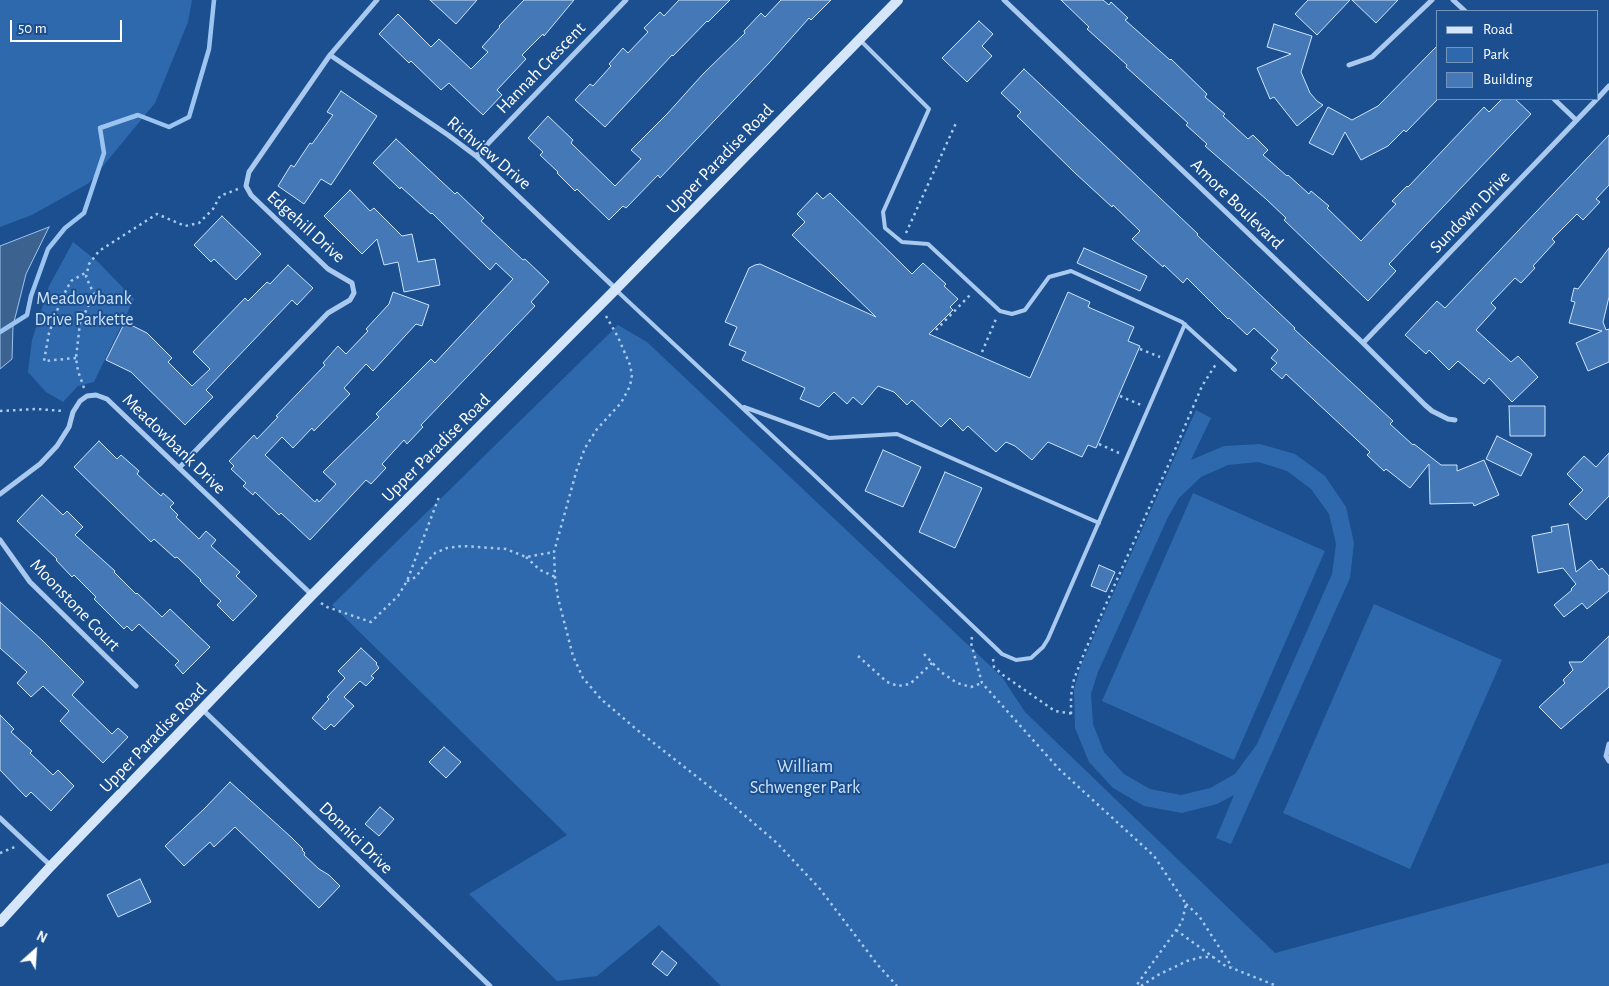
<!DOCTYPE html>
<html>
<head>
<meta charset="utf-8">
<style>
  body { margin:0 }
  #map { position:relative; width:1609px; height:986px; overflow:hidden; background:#1b4f8f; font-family:"Alegreya Sans",sans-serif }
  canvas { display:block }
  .legend { position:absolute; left:1436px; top:10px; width:162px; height:90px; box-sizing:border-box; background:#1b4f8f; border:1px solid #7695bc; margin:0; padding:6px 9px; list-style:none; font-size:15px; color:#fff }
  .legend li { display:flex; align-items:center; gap:10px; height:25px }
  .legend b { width:25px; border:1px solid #7695bc }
  .north { position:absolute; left:10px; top:926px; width:50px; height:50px; -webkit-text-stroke:4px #1b4f8f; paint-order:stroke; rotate:26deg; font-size:14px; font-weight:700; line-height:20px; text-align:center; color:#fff }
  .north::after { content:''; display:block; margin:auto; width:18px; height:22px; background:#fff; clip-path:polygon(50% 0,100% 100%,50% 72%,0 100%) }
  .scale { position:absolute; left:10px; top:20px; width:112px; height:22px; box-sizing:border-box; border:2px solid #fff; border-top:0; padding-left:6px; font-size:15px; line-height:18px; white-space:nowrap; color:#fff; -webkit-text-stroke:4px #1b4f8f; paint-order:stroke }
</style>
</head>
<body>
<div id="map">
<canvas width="1609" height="986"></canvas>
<ul class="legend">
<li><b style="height:6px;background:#d6e6fa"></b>Road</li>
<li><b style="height:14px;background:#2e69ad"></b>Park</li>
<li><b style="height:14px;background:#4478b7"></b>Building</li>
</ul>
<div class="north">N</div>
<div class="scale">50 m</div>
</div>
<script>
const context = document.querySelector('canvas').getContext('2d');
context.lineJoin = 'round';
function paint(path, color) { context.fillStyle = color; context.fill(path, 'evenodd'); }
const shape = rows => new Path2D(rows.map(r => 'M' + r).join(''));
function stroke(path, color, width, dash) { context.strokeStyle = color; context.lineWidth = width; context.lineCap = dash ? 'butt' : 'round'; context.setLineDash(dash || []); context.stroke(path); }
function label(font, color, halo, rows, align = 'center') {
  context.font = font + ' "Alegreya Sans",sans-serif'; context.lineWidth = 4; context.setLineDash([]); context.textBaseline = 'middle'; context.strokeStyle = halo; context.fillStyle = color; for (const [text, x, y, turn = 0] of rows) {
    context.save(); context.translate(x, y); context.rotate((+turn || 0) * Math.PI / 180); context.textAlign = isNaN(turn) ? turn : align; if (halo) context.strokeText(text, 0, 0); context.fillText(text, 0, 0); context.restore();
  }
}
paint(shape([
  [0,0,192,0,188,22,155,103,89,183,32,215,0,227],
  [73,242,98,262,134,299,94,382,78,386,63,402,46,392,28,372,32,340,49,286],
  [618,325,647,342,1002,677,1025,712,1275,953,1609,863,1609,986,721,986,659,925,597,976,557,981,469,894,567,835,332,605],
  [1196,410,1211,418,1191,460,1224,446,1260,444,1295,454,1325,476,1346,507,1354,543,1350,578,1231,844,1216,838,1234,795,1217,804,1182,813,1144,806,1113,788,1089,762,1075,728,1074,689,1081,665],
  [1258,462,1287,471,1311,489,1329,514,1336,544,1332,574,1257,744,1235,774,1210,788,1181,795,1150,789,1124,774,1104,752,1093,724,1091,694,1098,672,1168,517,1179,498,1201,477,1228,465],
  [1193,493,1325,551,1234,760,1102,701],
  [1374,604,1502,660,1410,869,1283,813]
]), '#2e69ad');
const water = shape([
  [49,227,26,274,13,326,12,359,0,369,0,246,49,227]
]);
paint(water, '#3c6290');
stroke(water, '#9cc4f0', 1);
stroke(shape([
  [0,332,27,315,31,296,48,249,65,228,84,213,104,153,100,128,138,115,169,127,189,117,209,49,214,0]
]), '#9cc4f0', 4.5);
const building = shape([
  [430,0,477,0,456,24,430,0],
  [524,0,574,0,544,36,543,34,522,55,526,59,497,90,502,95,483,115,449,83,441,90,411,61,409,63,379,34,398,14,431,47,439,39,471,69,488,52,482,47,500,27,499,26,524,0],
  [679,0,730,0,708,22,707,21,673,56,672,55,605,127,575,100,590,84,593,86,611,66,609,64,623,48,628,53,648,32,644,28,660,12,664,16,679,0],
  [781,0,831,0,811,20,809,18,770,62,660,178,658,175,626,208,623,206,609,220,577,189,575,191,557,173,558,172,540,155,543,152,528,138,548,116,573,140,571,143,615,186,641,159,631,150,667,114,703,74,745,33,744,31,761,13,765,17,781,0],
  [1061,0,1103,0,1109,5,1111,2,1128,18,1125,20,1170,60,1171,59,1207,94,1205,97,1225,114,1223,116,1248,139,1253,135,1268,150,1263,155,1287,176,1288,175,1309,194,1311,191,1329,206,1327,208,1361,241,1396,204,1392,201,1407,186,1408,187,1484,107,1489,112,1502,99,1515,99,1531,114,1389,264,1396,271,1368,301,1284,220,1286,218,1266,199,1205,146,1207,144,1186,125,1188,123,1126,67,1127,65,1087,29,1089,27,1061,0],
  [1308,0,1350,0,1317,35,1295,14,1308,0],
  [1352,0,1398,0,1376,23,1352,0],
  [979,21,993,34,982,46,992,56,967,82,942,58,979,21],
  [1274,24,1312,36,1301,72,1310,93,1317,101,1323,105,1297,126,1274,97,1270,99,1257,68,1291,54,1267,47,1274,24],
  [1438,45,1438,99,1406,132,1404,130,1388,146,1361,160,1345,132,1333,155,1309,143,1328,107,1352,120,1378,106,1438,45],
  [1024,69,1198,234,1197,235,1295,328,1294,329,1393,421,1390,424,1413,445,1414,444,1441,465,1457,465,1457,471,1484,460,1499,495,1474,506,1473,503,1430,504,1429,464,1410,488,1386,469,1384,471,1367,455,1370,452,1286,374,1282,379,1271,369,1277,363,1271,358,1278,350,1254,328,1247,335,1229,318,1228,319,1187,278,1183,283,1164,265,1163,267,1154,259,1132,239,1140,231,1113,205,1112,207,1075,173,1017,116,1021,112,1001,93,1024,69],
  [341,91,377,116,331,185,321,179,304,204,278,186,291,165,294,167,310,143,312,144,333,115,327,112,341,91],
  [1609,135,1609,185,1596,199,1600,202,1583,220,1577,214,1552,239,1555,242,1533,266,1535,268,1521,283,1515,278,1491,303,1496,308,1476,330,1511,362,1518,356,1538,377,1512,402,1489,378,1484,384,1458,361,1449,370,1429,350,1426,354,1405,335,1437,301,1445,308,1609,135],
  [396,139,455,194,457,192,484,218,481,221,523,260,525,259,549,282,531,302,535,306,421,425,423,427,407,444,404,440,382,464,386,468,371,484,366,480,310,540,281,513,279,515,255,492,253,495,243,486,246,483,231,469,234,466,229,461,254,435,257,439,278,417,276,416,325,365,323,363,338,346,346,354,368,331,366,329,389,304,393,292,429,305,422,326,416,324,373,371,366,364,344,388,350,394,314,431,312,428,293,448,282,437,265,455,315,502,317,499,319,502,336,484,323,472,379,417,376,414,431,359,435,363,513,279,496,263,490,270,432,213,431,214,401,187,400,189,373,163,396,139],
  [350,190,370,211,374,208,402,236,412,234,418,262,435,259,440,285,404,292,398,262,384,265,377,239,362,254,324,216,350,190],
  [817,193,823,199,830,193,912,274,923,263,946,284,944,286,958,299,950,307,953,310,929,334,1030,378,1068,292,1090,302,1088,307,1134,327,1128,341,1140,346,1096,448,1088,445,1082,457,1048,442,1032,460,1015,446,1006,442,996,452,968,426,963,431,950,418,941,427,912,400,907,405,894,392,878,386,862,405,853,397,847,404,834,392,819,407,800,399,805,388,742,360,746,352,729,345,737,327,725,322,749,268,755,265,760,264,876,317,792,235,805,222,797,214,817,193],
  [222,216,261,254,236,280,214,259,211,262,194,245,222,216],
  [1084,248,1147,276,1140,291,1077,263,1084,248],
  [1609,248,1609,297,1603,322,1606,330,1609,329,1609,362,1588,371,1576,343,1602,331,1569,323,1575,302,1571,301,1574,288,1578,289,1609,248],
  [288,265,313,288,297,305,292,300,206,390,213,397,185,425,131,372,106,360,125,322,147,333,172,358,168,362,192,386,210,369,193,352,245,298,248,301,267,282,270,284,288,265],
  [1509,406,1545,406,1545,436,1510,436,1509,406],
  [1497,436,1532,454,1521,476,1486,459,1497,436],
  [99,441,117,459,121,455,139,471,137,474,161,496,163,493,174,503,170,507,178,515,176,517,199,539,206,531,216,540,211,546,240,572,236,576,257,596,233,621,217,605,221,601,200,581,201,580,177,557,175,558,154,539,151,542,74,467,99,441],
  [883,450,921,467,903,507,865,491,883,450],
  [1609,453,1609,496,1586,520,1569,504,1583,490,1567,474,1584,456,1596,467,1609,453],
  [945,472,982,488,955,548,919,532,945,472],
  [42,495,63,515,67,511,83,527,75,535,115,571,114,572,136,594,137,593,162,617,170,609,210,647,183,674,175,665,179,661,139,624,132,631,127,626,124,629,94,599,96,597,74,575,72,577,56,560,57,559,17,521,42,495],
  [1568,524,1576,572,1591,560,1599,570,1602,568,1609,576,1609,591,1587,609,1582,603,1564,617,1554,605,1572,590,1571,589,1576,584,1563,568,1538,573,1532,536,1552,532,1551,527,1568,524],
  [1099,565,1115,572,1106,592,1091,586,1099,565],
  [0,602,43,641,84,682,72,695,112,734,118,728,128,737,103,763,60,721,69,711,43,686,31,697,17,683,27,672,0,648,0,602],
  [1609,636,1609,687,1561,729,1539,707,1565,683,1563,680,1573,670,1569,662,1582,662,1609,636],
  [361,648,377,663,376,664,379,668,371,676,374,678,366,686,360,681,344,697,354,706,334,727,331,724,325,730,312,718,329,699,327,697,345,678,338,671,361,648],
  [0,715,14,729,11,732,32,751,30,753,53,775,58,770,74,786,51,811,31,792,26,797,0,770,0,715],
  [444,747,461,762,446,778,429,762,444,747],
  [230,782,291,837,303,849,302,850,305,853,304,855,319,869,329,875,340,886,319,908,235,827,214,847,210,842,184,866,165,846,205,808,230,782],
  [380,807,394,819,379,836,365,824,380,807],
  [140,879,151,902,118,917,107,895,140,879],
  [662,951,677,963,667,976,652,964,662,951]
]);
paint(building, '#4478b7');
stroke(building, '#cfe3fa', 1);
stroke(shape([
  [906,233,956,123],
  [606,316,618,337,630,365,632,375,630,386,621,403,597,429,585,448,577,469,554,552,555,577,558,598,573,656,583,678,601,699,636,729,729,802,777,843,820,889,877,964,897,986],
  [936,330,970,295],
  [1140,349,1160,357],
  [982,352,996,319],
  [76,358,44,361,49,333,61,300,71,281,87,272],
  [84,388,78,371,76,358,80,323,94,294,86,277,89,264,99,251,157,214,185,226,199,223,213,209,220,196,238,189],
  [1120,396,1141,405],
  [0,411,37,409,63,411],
  [1099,444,1119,453],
  [526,557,540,570,555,577],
  [407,581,416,577,425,564,435,553,447,548,463,546,506,549,526,557,554,552],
  [321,603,327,607,371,622,398,596,407,581,439,497],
  [972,637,971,643,982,683,1059,769,1154,856,1186,904,1182,922,1136,986],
  [924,654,941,672,957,683,971,687,982,683],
  [858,656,887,682,898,686,910,684,932,663],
  [993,659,994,667,1003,675,1055,711,1074,714],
  [1071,714,1071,696,1074,679,1085,651,1171,459,1202,386,1216,364],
  [0,853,17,846],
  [1186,904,1199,916,1232,967],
  [1176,930,1224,965,1277,986],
  [1141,986,1158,975,1187,961,1202,957,1213,957]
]), '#a9c9ee', 2.5, [2.5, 4]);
stroke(shape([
  [861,41,929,109,883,212,885,228,902,242,928,244,1000,311,1012,314,1025,310,1049,277,1071,271,1182,322,1235,370],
  [616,290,812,473,1002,654,1016,660,1031,658,1043,647,1048,639,1185,324],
  [744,407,829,438,897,434,1099,523]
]), '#a9c9ee', 4);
stroke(shape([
  [1004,0,1363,343,1425,405,1432,411,1448,419,1455,420],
  [1453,0,1465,11],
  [330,55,448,135,476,156,616,289],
  [1349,65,1372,57,1432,0],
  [1598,98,1609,86],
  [1554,99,1576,120],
  [476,156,626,0],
  [1363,343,1597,99],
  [179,468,328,313,350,300,354,293,352,283,328,269,251,195,246,186,249,172,330,55,377,0],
  [0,494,40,464,57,446,69,427,73,412,80,401,87,396,96,395,107,399,312,595],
  [0,540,30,582,136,686],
  [203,710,490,986],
  [1609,744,1606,756,1609,761],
  [0,818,51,866]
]), '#a9c9ee', 5);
stroke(shape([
  [0,922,51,866,312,595,616,289,898,0]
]), '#d6e6fa', 10);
label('18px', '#fff', '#1b4f8f', [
  ["Hannah Crescent",541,68,-46],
  ["Richview Drive",489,153,40],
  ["Upper Paradise Road",720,159,-46],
  ["Amore Boulevard",1237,204,44],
  ["Sundown Drive",1470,212,-46],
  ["Edgehill Drive",306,227,42],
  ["Meadowbank Drive",174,444,44],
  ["Upper Paradise Road",436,448,-45],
  ["Moonstone Court",75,605,46],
  ["Upper Paradise Road",153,738,-46],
  ["Donnici Drive",356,838,44]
]);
label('18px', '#cfe3fa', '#1b4f8f', [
  ["Meadowbank",84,299],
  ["Drive Parkette",84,320],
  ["William",805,767],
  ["Schwenger Park",805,788]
]);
</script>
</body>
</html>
